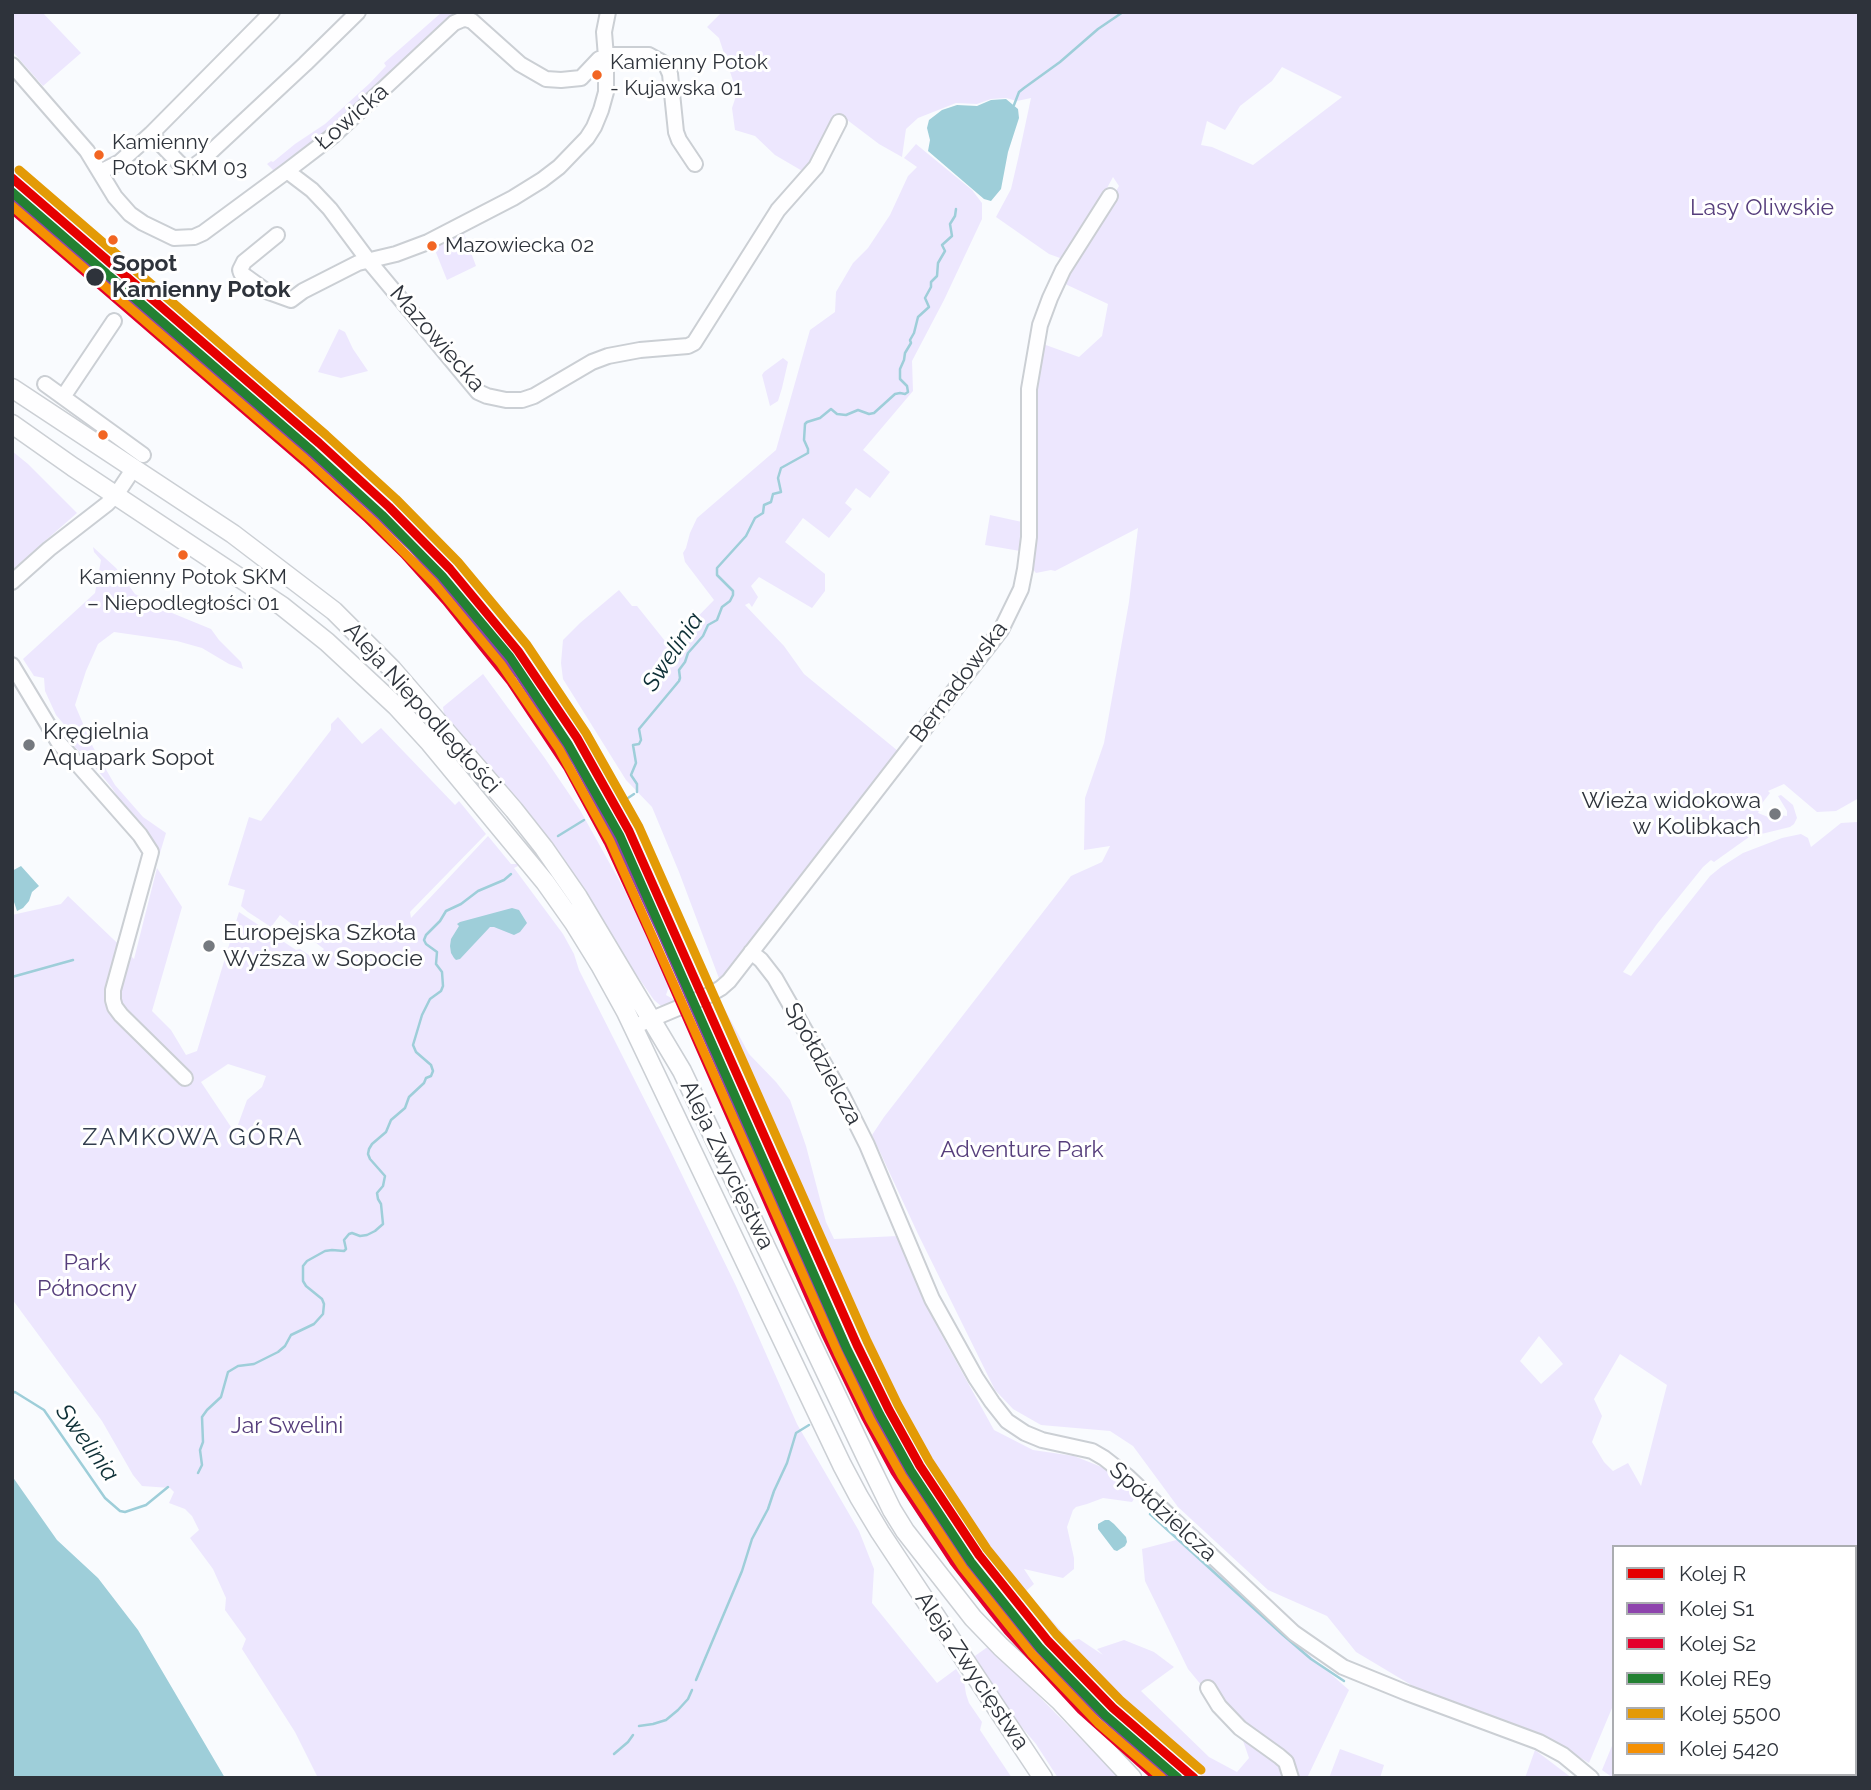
<!DOCTYPE html>
<html>
<head>
<meta charset="utf-8">
<style>
  body { margin:0 }
  #map { position:relative; width:1871px; height:1790px; overflow:hidden; background:#f9fbfe; font-family:Raleway,sans-serif }
  canvas { display:block }
  .frame { position:absolute; inset:0; border:14px solid #2e333b; pointer-events:none }
  .legend { position:absolute; left:1612px; top:1545px; width:245px; height:231px; box-sizing:border-box; background:#fff; border:2px solid #abadb1; margin:0; padding:9px 12px; list-style:none; font-size:21px; color:#2e333b }
  .legend li { display:flex; align-items:center; gap:14px; height:35px }
  .legend b { width:35px; border:2px solid #abadb1 }
</style>
</head>
<body>
<div id="map">
<canvas width="1871" height="1790"></canvas>
<div class="frame"></div>
<ul class="legend">
<li><b style="height:9px;background:#e50000"></b>Kolej R</li>
<li><b style="height:9px;background:#8e44ad"></b>Kolej S1</li>
<li><b style="height:9px;background:#e4002b"></b>Kolej S2</li>
<li><b style="height:9px;background:#238132"></b>Kolej RE9</li>
<li><b style="height:9px;background:#e39a06"></b>Kolej 5500</li>
<li><b style="height:9px;background:#f59003"></b>Kolej 5420</li>
</ul>
</div>
<script>
const context = document.querySelector('canvas').getContext('2d');
context.lineJoin = 'round';
function paint(path, color) { context.fillStyle = color; context.fill(path, 'evenodd'); }
const shape = rows => new Path2D(rows.map(r => 'M' + r).join(''));
function stroke(path, color, width, dash) { context.strokeStyle = color; context.lineWidth = width; context.lineCap = dash ? 'butt' : 'round'; context.setLineDash(dash || []); context.stroke(path); }
function label(font, color, halo, rows, align = 'center') {
  context.font = font + ' Raleway,sans-serif'; context.lineWidth = 6; context.setLineDash([]); context.textBaseline = 'middle'; context.strokeStyle = halo; context.fillStyle = color; for (const [text, x, y, turn = 0] of rows) {
    context.save(); context.translate(x, y); context.rotate((+turn || 0) * Math.PI / 180); context.textAlign = isNaN(turn) ? turn : align; if (halo) context.strokeText(text, 0, 0); context.fillText(text, 0, 0); context.restore();
  }
}
paint(shape([
  [12,12,42,12,81,53,43,86,12,51],
  [442,12,461,12,456,15,329,133,275,172,267,164,271,161,273,162,295,144,325,124,370,83,386,66,384,63],
  [722,12,1859,12,1859,798,1836,811,1817,812,1784,784,1768,791,1770,793,1763,802,1758,813,1773,819,1775,819,1779,815,1787,816,1787,811,1778,796,1781,795,1793,805,1797,818,1794,824,1790,827,1749,837,1714,862,1711,860,1703,867,1657,924,1623,972,1631,976,1710,876,1721,867,1743,853,1782,838,1801,834,1808,838,1811,847,1841,823,1857,822,1859,823,1859,1741,1857,1700,1855,1700,1855,1547,1614,1547,1614,1708,1612,1708,1589,1763,1557,1744,1413,1686,1356,1652,1327,1616,1268,1590,1178,1507,1133,1446,1110,1431,1041,1425,1013,1409,995,1390,918,1234,872,1135,884,1117,1071,876,1102,862,1110,846,1084,850,1085,798,1104,743,1129,602,1138,528,1055,571,1051,570,1036,573,1030,566,1035,385,1043,344,1079,357,1102,336,1108,304,1063,283,1119,186,1113,177,1073,251,1060,258,1049,254,996,217,1011,189,1018,159,1031,98,1017,101,1006,98,991,99,977,104,956,103,918,118,906,129,902,157,879,144,842,116,804,172,775,155,755,136,735,130,732,108,737,93,719,38,707,27],
  [1282,67,1342,97,1253,165,1212,147,1201,145,1207,121,1225,130,1240,106,1272,81],
  [1539,1336,1563,1364,1541,1384,1520,1361],
  [1620,1354,1667,1385,1641,1486,1628,1463,1613,1471,1604,1462,1592,1442,1602,1416,1594,1399],
  [916,144,972,190,982,203,982,219,944,300,912,361,913,391,863,450,890,472,870,498,856,488,845,503,852,509,829,538,803,518,785,542,825,574,825,591,812,608,759,577,751,586,758,597,752,607,749,603,745,605,784,646,804,674,898,751,720,981,679,872,652,807,626,780,563,679,561,663,563,640,580,623,619,590,632,606,637,606,669,646,714,600,685,562,683,553,686,548,690,533,697,518,776,450,810,330,835,312,836,292,853,263,868,248,890,215,908,176,917,167,904,158],
  [463,231,476,266,447,280,433,245],
  [339,329,345,332,353,349,368,371,341,378,318,372],
  [783,358,788,362,782,388,778,401,770,406,762,375,764,372],
  [12,451,28,464,77,513,12,570],
  [990,515,1022,522,1020,551,985,545],
  [93,547,116,568,135,594,172,613,211,629,219,640,241,662,243,669,229,664,202,648,177,641,114,632,98,644,86,671,75,705,93,747,115,785,143,817,166,833,160,853,140,831,112,788,90,761,67,740,68,729,56,715,45,691,44,678,34,676,23,659,95,593,101,560,94,552],
  [483,674,544,757,580,810,624,889,659,963,669,986,666,995,680,1003,661,1006,654,1000,631,967,627,965,562,856,542,830,489,772,445,721,443,707],
  [338,717,362,744,381,728,455,805,459,801,486,834,410,912,411,918,488,836,511,864,516,864,521,862,522,864,514,868,563,934,574,954,579,970,668,1146,736,1286,797,1424,859,1531,874,1569,872,1603,937,1683,956,1669,964,1681,966,1694,969,1703,982,1722,980,1730,1012,1778,318,1778,295,1732,242,1649,246,1639,225,1610,226,1598,213,1569,190,1538,199,1530,192,1516,185,1509,169,1503,174,1492,170,1488,142,1486,133,1475,102,1421,12,1299,12,915,61,904,68,896,134,959,157,868,182,907,152,1011,171,1030,186,1055,197,1051,239,912,296,950,300,949,315,959,324,949,280,915,271,927,248,912,241,906,245,890,228,885,249,817,261,821,331,730,331,724],
  [228,1064,266,1076,262,1087,247,1100,235,1133,201,1082],
  [714,1000,724,1008,749,1054,776,1082,790,1100,806,1146,826,1222,834,1239,898,1236,941,1334,994,1430,1033,1450,1074,1456,1109,1470,1136,1496,1132,1502,1103,1498,1087,1504,1076,1507,1073,1510,1067,1527,1074,1558,1074,1569,1063,1578,1024,1569,1034,1584,1026,1591,1070,1641,1079,1639,1103,1655,1097,1649,1124,1640,1154,1652,1174,1667,1141,1691,1209,1757,1237,1772,1249,1758,1240,1732,1188,1669,1145,1581,1142,1549,1184,1538,1265,1616,1349,1690,1307,1778,1204,1778,1102,1687,1031,1609,978,1543,905,1426,858,1332,813,1228,757,1092],
  [989,1646,1120,1778,1058,1778,1036,1744,1009,1712,972,1658],
  [1614,1741,1614,1774,1795,1774,1807,1778,1613,1778,1602,1770],
  [1340,1749,1384,1765,1380,1778,1329,1778],
  [1535,1750,1572,1778,1525,1778]
]), '#ede7fe');
paint(shape([
  [1006,99,1018,109,1019,118,1008,152,1001,189,991,201,984,199,928,151,930,140,927,128,929,120,942,110,957,105,977,106,991,100],
  [21,866,39,886,32,892,29,901,23,908,17,911,12,896,12,871],
  [512,908,519,910,527,923,520,932,514,935,494,927,490,927,460,959,456,960,454,958,451,953,450,946,451,939,459,926,457,924,460,922],
  [12,1476,57,1540,98,1578,138,1630,225,1778,12,1778],
  [1105,1520,1109,1520,1114,1524,1126,1537,1127,1542,1125,1546,1117,1551,1114,1550,1098,1529,1098,1524]
]), '#9eced9');
stroke(shape([
  [1014,105,1019,92,1024,88,1060,62,1098,29,1123,12],
  [637,792,637,784,631,775,636,763,633,745,639,744,641,740,639,729,679,681,680,678,679,670,685,662,688,653,703,636,708,625,717,620,722,607,730,601,733,595,733,591,717,575,717,568,746,536,755,518,763,513,764,505,771,502,773,494,781,492,778,478,781,468,808,453,808,449,804,440,805,424,807,422,820,418,831,409,837,414,846,415,858,410,869,414,874,413,895,394,900,393,905,394,908,392,907,386,900,379,900,369,904,360,905,353,911,343,910,340,914,333,918,317,929,307,925,298,931,287,931,282,937,276,938,263,945,251,942,245,952,236,950,224,955,216,956,209],
  [628,798,634,794],
  [558,836,584,820],
  [12,977,73,960],
  [12,1393,15,1392,44,1410,105,1498,120,1511,125,1512,146,1505,168,1487],
  [198,1473,202,1465,200,1450,203,1442,202,1417,207,1410,221,1397,228,1372,238,1366,254,1364,278,1352,285,1346,291,1335,314,1324,323,1314,324,1304,322,1299,306,1286,303,1281,303,1266,307,1261,325,1251,332,1250,344,1251,346,1249,344,1240,349,1234,352,1233,360,1236,367,1235,375,1231,383,1224,381,1204,378,1199,377,1193,383,1186,385,1176,370,1159,368,1154,369,1149,372,1144,386,1132,391,1120,405,1108,409,1097,424,1083,426,1078,431,1076,433,1071,431,1065,416,1052,413,1045,422,1015,430,999,441,991,443,986,442,972,436,964,437,952,426,944,424,940,426,935,440,921,446,911,461,904,478,891,504,880,511,874],
  [1150,1514,1283,1635,1311,1659,1344,1681],
  [696,1680,742,1571,752,1539,768,1509,774,1491,787,1463,796,1433,809,1425],
  [639,1726,653,1724,666,1720,678,1710,688,1699,692,1690],
  [614,1754,628,1742,633,1735]
]), '#9eced9', 2.5);
const minor = shape([
  [12,65,87,151,115,197,130,214,143,223,174,238,194,237,203,233,287,171,334,135,454,23,461,20,466,19,472,21,520,64,546,79,561,80,581,78,599,59,612,55,649,55,658,60,666,65,670,74,676,132,679,140,695,164],
  [151,134,180,164,187,167,194,166,201,161,305,64,358,12],
  [287,171,312,190,330,209,368,260,478,392,487,396,506,400,522,400,534,396,592,362,608,356,640,350,688,346,694,343,778,210,816,167,839,122],
  [100,172,120,162,151,134,272,12],
  [277,235,244,262,240,270,241,273,266,291,291,300,303,291,358,263,396,254,428,242,513,198,542,180,559,167,587,138,594,127,601,110,606,92,606,57,604,32,608,12],
  [45,384,143,455],
  [63,397,114,321],
  [12,582,49,549,107,504,116,495,134,468],
  [12,665,59,743,140,835,151,852,113,990,113,1000,115,1007,121,1015,185,1078],
  [751,952,761,960,775,978,843,1097,867,1145,932,1299,976,1378,992,1402,1007,1421,1025,1433,1042,1440,1092,1451,1104,1458,1127,1476,1294,1633,1343,1667,1407,1693,1539,1742,1563,1755,1591,1778],
  [633,1027,709,995,721,988,729,981,1001,630,1021,589,1025,569,1029,537,1029,389,1040,325,1050,298,1063,270,1110,196],
  [1208,1688,1219,1706,1240,1728,1279,1756,1286,1762,1291,1778]
]);
const major = shape([
  [12,388,233,534,334,611,392,669,514,810,544,848,578,897,682,1071,866,1457,892,1510,905,1531,973,1618,1001,1647,1060,1701,1132,1778],
  [12,424,73,467,282,606,327,642,396,706,430,743,545,882,574,923,600,965,626,1012,842,1465,859,1497,880,1532,1043,1778]
]);
stroke(minor, '#cbcfd4', 18);
stroke(major, '#cbcfd4', 21);
stroke(minor, '#fefeff', 14);
stroke(major, '#fefeff', 18);
stroke(shape([
  [12,178,319,443,389,507,450,569,518,651,577,738,629,831,857,1345,889,1410,920,1466,979,1555,1048,1641,1113,1708,1194,1778]
]), '#e50000', 9);
stroke(shape([
  [12,195,312,454,375,511,412,547,454,594,520,676,577,763,617,837,661,932,835,1329,874,1411,904,1467,963,1556,1016,1624,1089,1703,1173,1778]
]), '#8e44ad', 9);
stroke(shape([
  [12,209,305,462,368,519,404,554,446,601,511,682,568,768,608,842,651,936,825,1333,865,1416,895,1472,954,1562,1008,1631,1081,1710,1157,1778]
]), '#e4002b', 9);
stroke(shape([
  [12,192,312,451,382,515,442,576,510,657,568,744,620,836,847,1349,880,1415,911,1471,971,1562,1040,1648,1105,1715,1178,1778]
]), '#238132', 9);
stroke(shape([
  [19,170,326,435,396,499,458,562,527,645,586,733,639,827,867,1341,898,1405,929,1461,987,1549,1056,1634,1120,1700,1201,1770]
]), '#e39a06', 9);
stroke(shape([
  [12,206,305,459,374,522,434,583,501,664,559,749,610,841,838,1353,870,1419,902,1476,963,1568,1032,1654,1098,1723,1162,1778]
]), '#f59003', 9);
for (const [x, y, r, color] of [
  [597,75,6,"#f26522"],
  [99,155,6,"#f26522"],
  [113,240,6,"#f26522"],
  [432,246,6,"#f26522"],
  [95,277,10,"#2e333b"],
  [103,435,6,"#f26522"],
  [183,555,6,"#f26522"],
  [29,745,7,"#75797f"],
  [1775,814,7,"#75797f"],
  [209,946,7,"#75797f"]
]) { const dot = new Path2D(); dot.arc(x, y, r, 0, 2 * Math.PI); context.fillStyle = color; context.fill(dot); stroke(dot, '#fff', 2.5); }
label('21px', '#2e333b', '#fff', [
  ["Kamienny Potok",610,63],
  ["- Kujawska 01",610,89],
  ["Kamienny",112,143],
  ["Potok SKM 03",112,169],
  ["Mazowiecka 02",445,246],
  ["Kamienny Potok SKM",183,578,"center"],
  ["– Niepodległości 01",183,604,"center"]
], 'left');
label('23px', '#2e333b', '#fff', [
  ["Łowicka",352,117,-41],
  ["Mazowiecka",437,339,49],
  ["Bernadowska",959,682,-53],
  ["Aleja Niepodległości",422,708,48],
  ["Spółdzielcza",823,1064,61],
  ["Aleja Zwycięstwa",727,1165,64],
  ["Spółdzielcza",1163,1512,42],
  ["Aleja Zwycięstwa",972,1671,56]
]);
label('23px', '#563e7c', '#fff', [
  ["Lasy Oliwskie",1762,208],
  ["Adventure Park",1022,1150],
  ["Park",87,1263],
  ["Północny",87,1289],
  ["Jar Swelini",287,1426]
]);
label('bold 23px', '#2e333b', '#fff', [
  ["Sopot",112,264],
  ["Kamienny Potok",112,290]
], 'left');
label('23px', '#2e333b', '#fff', [
  ["Kręgielnia",43,732],
  ["Aquapark Sopot",43,758],
  ["Wieża widokowa",1761,801,"right"],
  ["w Kolibkach",1761,827,"right"],
  ["Europejska Szkoła",223,933],
  ["Wyższa w Sopocie",223,959]
], 'left');
label('italic 24px', '#0e3037', '#fff', [
  ["Swelinia",673,652,-56],
  ["Swelinia",87,1443,54]
]);
context.letterSpacing = '2px';
label('24px', '#323d4d', '#fff', [
  ["ZAMKOWA GÓRA",193,1138]
]);
context.letterSpacing = '0px';
</script>
</body>
</html>
